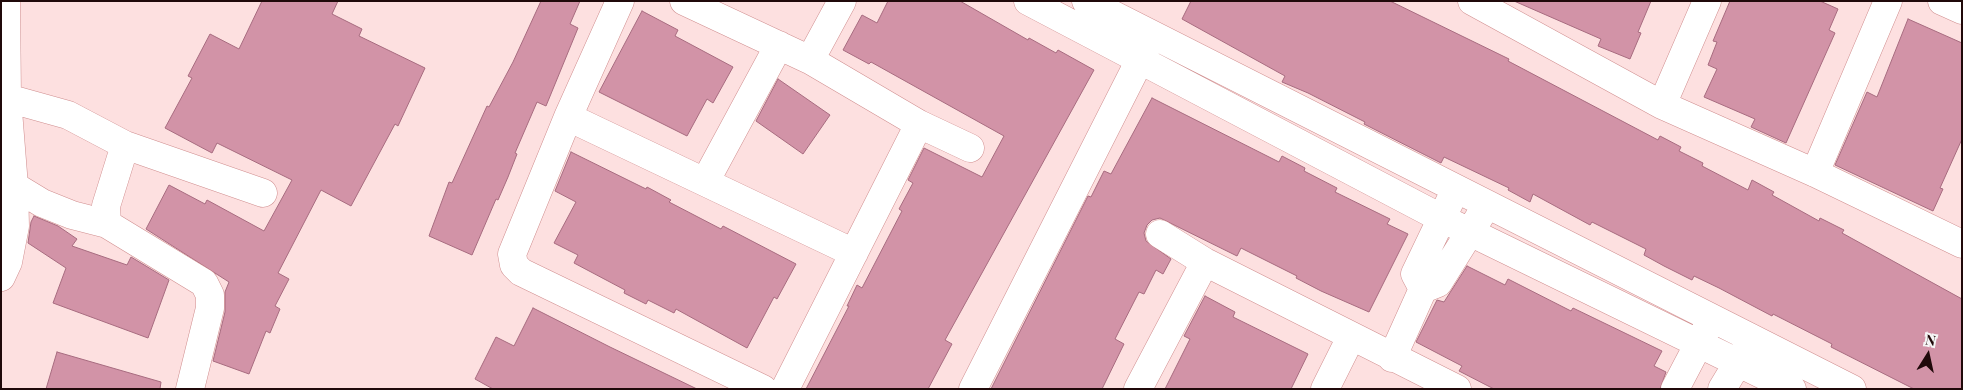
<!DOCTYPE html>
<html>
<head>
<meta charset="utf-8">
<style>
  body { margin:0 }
  #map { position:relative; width:1963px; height:390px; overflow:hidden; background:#fde0e0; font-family:"Playfair Display",serif }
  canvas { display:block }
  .frame { position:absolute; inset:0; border:2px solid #20090a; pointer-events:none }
  .north { position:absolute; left:1903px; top:330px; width:50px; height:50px; -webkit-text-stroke:4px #f5f5f5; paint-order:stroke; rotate:10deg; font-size:14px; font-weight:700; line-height:20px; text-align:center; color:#20090a }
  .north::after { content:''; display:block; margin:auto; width:18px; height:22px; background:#20090a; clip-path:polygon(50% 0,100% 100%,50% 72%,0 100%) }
</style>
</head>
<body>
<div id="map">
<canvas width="1963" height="390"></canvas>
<div class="frame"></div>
<div class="north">N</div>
</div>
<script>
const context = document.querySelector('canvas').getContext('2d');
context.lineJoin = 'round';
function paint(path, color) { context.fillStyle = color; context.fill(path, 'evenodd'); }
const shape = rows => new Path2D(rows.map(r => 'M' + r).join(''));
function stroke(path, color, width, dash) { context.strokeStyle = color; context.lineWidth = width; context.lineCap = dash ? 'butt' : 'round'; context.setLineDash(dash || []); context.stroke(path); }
const building = shape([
  [262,1,338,1,332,14,362,29,359,36,425,68,398,126,395,124,351,206,321,190,278,273,289,279,275,306,280,309,270,333,266,331,249,374,213,361,225,312,225,292,229,282,146,229,169,185,205,204,207,200,264,231,292,180,217,143,212,153,165,128,192,78,188,76,210,34,239,49,262,1],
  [541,1,580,1,570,24,578,28,546,106,537,102,515,153,517,154,508,177,498,200,496,199,472,255,429,236,449,182,452,183,487,106,489,107,513,62,541,1],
  [888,1,960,1,1028,40,1029,38,1056,53,1058,50,1094,70,945,340,952,344,928,389,806,389,849,306,847,306,857,285,862,288,902,211,899,209,913,183,908,180,924,148,982,177,1004,136,871,62,869,64,843,50,862,15,877,23,888,1],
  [1191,1,1390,1,1509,59,1508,61,1658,140,1660,136,1681,147,1679,151,1703,163,1702,166,1748,190,1752,180,1774,192,1772,195,1819,221,1820,218,1844,230,1842,233,1962,299,1962,389,1914,389,1831,347,1832,344,1773,314,1772,316,1719,288,1694,276,1692,280,1664,266,1644,255,1646,249,1592,222,1590,225,1533,194,1530,202,1508,190,1509,188,1444,157,1441,163,1364,124,1365,122,1308,93,1282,82,1285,76,1182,19,1191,1],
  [1514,1,1651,1,1638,32,1641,33,1630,59,1598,46,1601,39,1514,1],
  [1730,1,1820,1,1838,9,1829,30,1835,33,1786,143,1751,127,1755,119,1704,97,1717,69,1708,65,1717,42,1713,41,1730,1],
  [642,11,678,30,675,36,733,67,713,103,707,99,687,136,599,92,642,11],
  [1908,19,1962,43,1962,139,1940,188,1943,189,1933,211,1835,165,1867,92,1877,97,1908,19],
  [778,79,830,115,803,154,756,121,778,79],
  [1152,98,1279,162,1282,156,1305,168,1304,171,1337,188,1335,192,1390,219,1387,224,1408,234,1369,312,1321,291,1296,278,1297,276,1241,248,1237,256,1160,218,1152,220,1147,225,1144,233,1146,241,1171,259,1163,274,1156,270,1144,294,1139,292,1115,339,1124,344,1102,389,991,389,1088,196,1091,197,1104,171,1111,174,1152,98],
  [571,152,646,189,647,187,671,200,669,202,721,229,723,226,796,264,777,299,774,297,747,348,676,309,674,313,648,300,646,304,624,293,625,290,574,263,578,255,554,243,576,202,555,191,571,152],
  [34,216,58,226,77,239,72,246,127,265,131,257,169,280,148,338,53,303,66,268,28,243,31,222,34,216],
  [1467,266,1505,285,1508,279,1571,311,1573,308,1662,351,1654,366,1666,372,1660,389,1494,389,1459,371,1462,366,1416,342,1437,300,1444,302,1467,266],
  [1205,296,1235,312,1233,317,1308,354,1291,389,1165,389,1190,339,1184,336,1205,296],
  [533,308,610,347,697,389,493,389,475,379,496,337,514,346,533,308],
  [57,352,161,382,160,389,46,389,57,352]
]);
paint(building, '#d293a7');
stroke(building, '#a76b7f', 1);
const street = shape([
  [620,1,568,117,512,254,514,265,521,272,763,389],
  [684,1,810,60,919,124,970,148],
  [1028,1,1441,218,1792,389],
  [1086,1,1852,389],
  [1472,1,1662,105,1815,173,1962,244],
  [1942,1,1962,10],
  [810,60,842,1],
  [7,98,68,115,125,145,263,193],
  [1662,105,1707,1],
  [568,117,854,253],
  [125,145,106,206,107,224,204,283,210,295,210,308,190,389],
  [1815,173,1888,1],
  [1,181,14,186,42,203,72,215,107,224],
  [705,182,779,45],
  [1160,234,1205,262,1457,389],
  [1,277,8,262,15,226,14,186,7,98,6,1],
  [1423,289,1415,274,1450,201],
  [1392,358,1423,289,1438,283,1480,216],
  [785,389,919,124],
  [973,389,1149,42],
  [1138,389,1205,262],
  [1325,389,1351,337],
  [1675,389,1708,326],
  [1722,389,1748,346]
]);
stroke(street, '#d08e8f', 29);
stroke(street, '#fff', 28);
</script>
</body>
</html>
